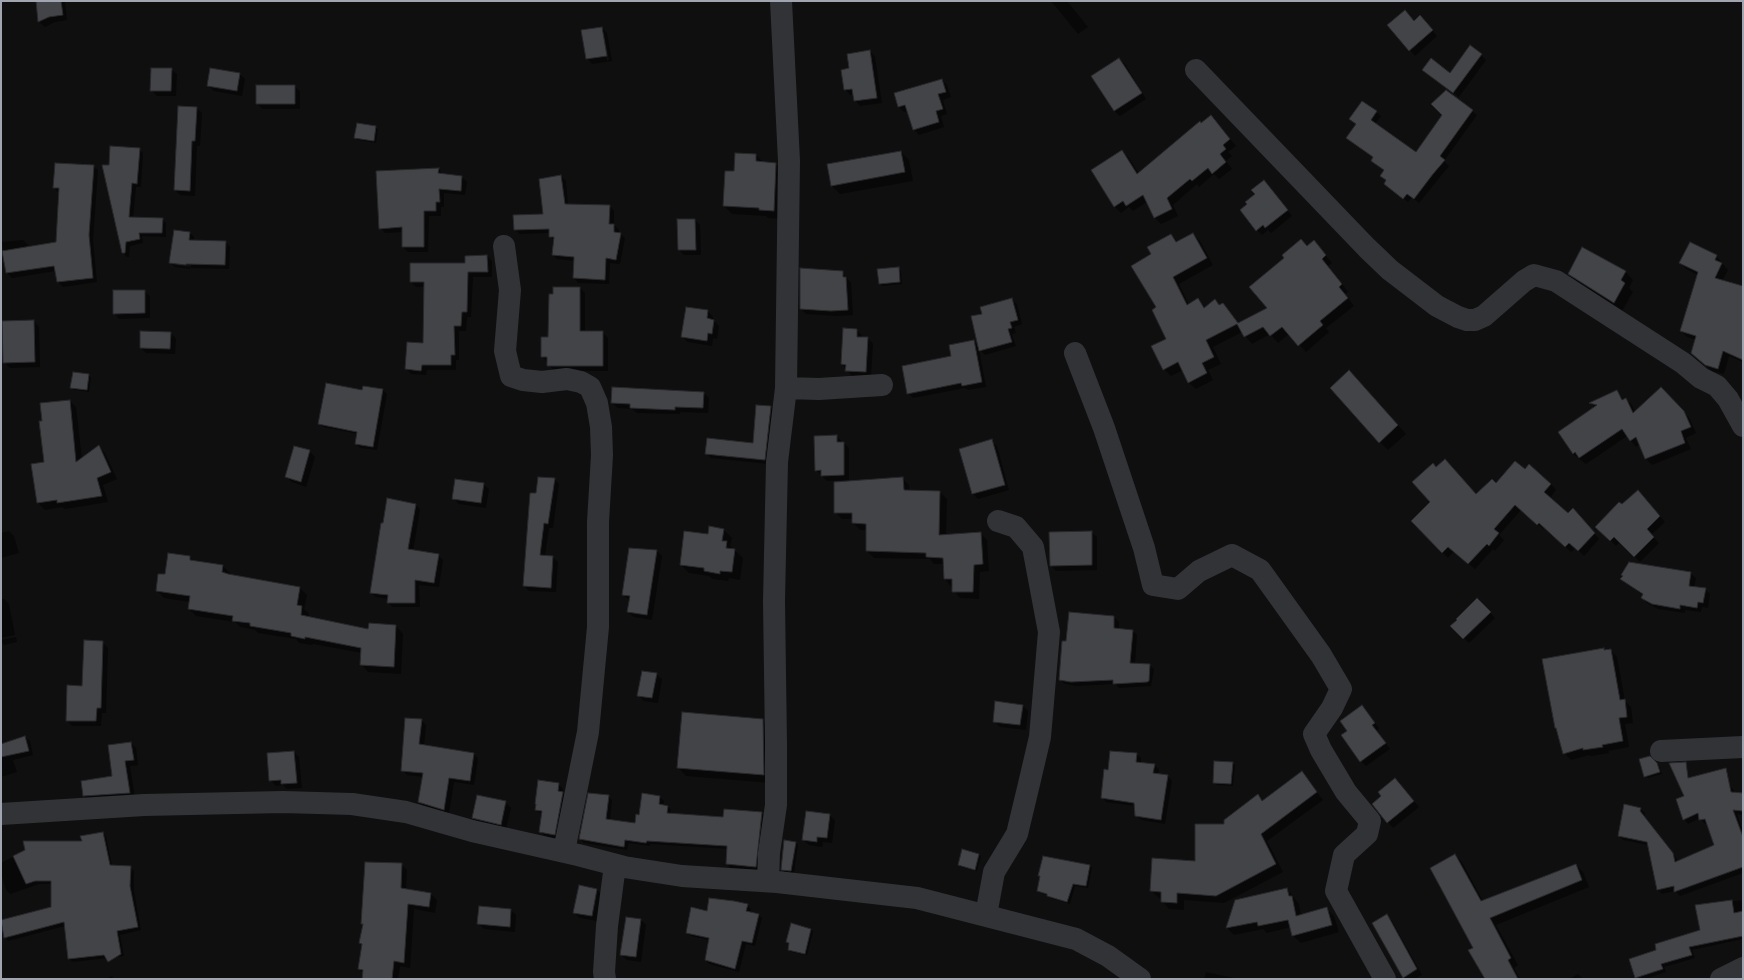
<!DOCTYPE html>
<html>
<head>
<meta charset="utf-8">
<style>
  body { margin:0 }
  #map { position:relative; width:1744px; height:980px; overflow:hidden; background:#0f0f10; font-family:"Alegreya Sans",sans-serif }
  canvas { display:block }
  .frame { position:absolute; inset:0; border:2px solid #a1a5b0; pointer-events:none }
</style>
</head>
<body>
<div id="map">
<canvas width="1744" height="980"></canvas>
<div class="frame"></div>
</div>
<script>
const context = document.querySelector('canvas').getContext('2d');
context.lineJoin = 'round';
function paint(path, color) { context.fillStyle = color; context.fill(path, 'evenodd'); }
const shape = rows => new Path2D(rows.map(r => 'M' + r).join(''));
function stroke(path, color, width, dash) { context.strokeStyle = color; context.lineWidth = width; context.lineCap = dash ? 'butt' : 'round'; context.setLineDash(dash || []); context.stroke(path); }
paint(shape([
  [37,1,65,1,67,20,55,22,45,27,39,22],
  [1051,1,1067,1,1088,27,1078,34],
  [1425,22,1437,36,1415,56,1410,50],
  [602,28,607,33,612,61,592,64,587,58],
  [602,33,604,33,609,60,607,61],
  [870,51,875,57,882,103,860,106,855,100,854,94,850,95,845,89,850,69],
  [1481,55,1486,60,1459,97,1424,70,1451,74],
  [1119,59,1125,64,1146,99,1120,116,1114,111,1092,76],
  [171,69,177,74,176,96,157,96,151,90],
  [240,74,245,79,242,96,214,91,208,86],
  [942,80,947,85,951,97,943,100,947,114,941,116,944,127,919,135,914,129,908,111,904,112,899,107,895,94],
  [295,86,300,92,300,109,262,109,257,103],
  [1446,92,1477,115,1444,161,1449,166,1419,203,1412,197,1408,202,1385,184,1386,181,1381,176,1385,171,1372,161,1374,158,1347,138,1357,125,1351,119,1376,112,1381,116,1375,124,1416,153,1443,115],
  [197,108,202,113,200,146,197,146,195,196,180,195,175,190],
  [1211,116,1236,146,1228,152,1232,156,1226,161,1232,169,1219,179,1214,174,1199,187,1197,184,1173,205,1178,216,1161,224,1155,218,1147,202,1133,211,1129,207,1121,213,1114,206,1122,151,1129,158,1139,174],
  [358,124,376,127,378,130,376,143,358,140,355,138],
  [139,149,143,153,141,187,136,187,133,218,162,219,166,223,166,237,142,236,143,243,130,246,129,257,127,257,123,253,110,166],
  [901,152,909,160,913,181,840,194,831,185],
  [756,155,764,163,776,164,784,172,782,219,768,218,766,216,732,214,724,206,735,172],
  [93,166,98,170,93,240,97,282,63,287,58,282,56,271,12,278,7,273,2,242,23,240,28,245,28,248,57,243,59,193,54,188],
  [439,169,443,175,462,177,467,182,465,195,444,193,444,207,441,207,441,216,429,216,428,252,408,252,403,247,403,232,385,233,380,228],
  [561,176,566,181,568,205,610,206,614,211,614,225,619,230,619,233,625,238,620,264,610,263,609,284,578,283,574,278,575,261,557,259,553,255,554,241,550,236,550,233,520,234,515,230,545,215],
  [1269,186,1292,216,1271,233,1268,230,1262,235,1257,230],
  [695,220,700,225,701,255,684,255,679,250],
  [175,231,190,233,194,237,194,241,226,242,230,247,229,269,190,268,190,269,175,267,171,263],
  [174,262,191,265,191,267,174,265],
  [1193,234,1200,241,1213,265,1179,284,1189,305,1198,300,1206,308,1214,300,1220,306,1223,304,1239,324,1268,309,1308,247,1314,242,1332,263,1328,266,1348,292,1345,294,1354,306,1326,328,1329,332,1306,352,1289,334,1278,343,1270,334,1252,344,1242,332,1213,347,1221,364,1208,370,1213,380,1196,389,1188,382,1183,370,1171,376,1164,369,1167,339,1158,308,1152,255,1171,235,1178,242],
  [487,256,492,261,492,277,473,277,471,317,467,317,466,331,459,331,459,360,456,360,456,370,427,370,426,375,411,374,406,369,424,344,425,287,416,287,411,282],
  [1716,256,1728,270,1722,281,1743,287,1743,362,1729,356,1724,374,1712,371,1698,359,1692,353,1696,340,1687,337,1681,331,1698,275,1686,269,1680,263],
  [898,268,901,271,902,284,882,286,880,284],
  [1625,271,1633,280,1629,288,1633,292,1622,311,1577,282,1569,274],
  [842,272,851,283,853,315,837,316,806,314,801,309],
  [580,288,585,293,585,332,602,332,608,338,608,371,554,371,542,356,549,338],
  [144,291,150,296,150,318,119,319,114,313],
  [1012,300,1017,304,1022,324,1014,327,1016,333,1012,334,1016,346,985,355,979,349,986,387,968,390,965,388,913,398,908,393,973,341,980,348,983,315],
  [708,311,713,317,713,320,719,326,717,339,713,338,712,346,688,342,682,337],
  [34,321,39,327,40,367,10,368,4,362],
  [857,330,862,336,862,338,868,338,873,344,871,377,852,376,842,364],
  [171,333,176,339,175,354,146,353,141,348],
  [1349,371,1406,434,1388,450,1380,442],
  [73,373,89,375,91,378,89,392,74,390,71,387],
  [613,388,703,392,709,398,708,413,680,412,680,414,637,413,632,409,618,408,612,403],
  [1661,388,1690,419,1696,433,1686,438,1691,449,1652,465,1646,459,1640,444,1636,447,1627,436,1586,464,1573,454,1595,408,1591,403,1616,391,1624,400,1626,399,1632,405,1635,412],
  [383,390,387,394,377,450,360,448,356,444,358,434,323,427,319,423,363,391],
  [70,401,76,407,82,459,98,446,105,453,117,479,103,485,108,502,65,509,62,507,45,510,38,503,32,465,45,463,43,422],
  [770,407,775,412,769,464,711,458,706,453,754,444],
  [836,436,849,448,849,482,902,478,909,485,910,491,940,492,947,499,946,535,980,533,987,540,989,571,980,572,979,599,960,598,945,579,944,564,934,564,930,559,874,558,867,551,867,530,860,530,853,523,853,519,842,519,835,512,848,480,827,481,816,470],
  [991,441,997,446,1009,490,978,499,973,494],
  [309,451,315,457,306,487,292,482,286,477],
  [1436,468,1476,495,1525,471,1551,484,1556,490,1550,498,1568,514,1579,515,1599,539,1584,556,1576,548,1571,552,1545,528,1544,529,1521,510,1499,535,1504,540,1495,551,1493,549,1475,569,1454,551,1448,558,1412,521,1432,502],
  [554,479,559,484,553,528,549,528,545,556,553,557,558,562,556,592,529,591,524,586,537,495],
  [483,484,489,489,486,508,459,504,453,498],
  [1643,497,1665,522,1651,535,1659,543,1640,562,1620,542,1616,546,1597,527,1622,506],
  [416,505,420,510,413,551,438,555,443,560,439,587,419,585,420,607,393,607,388,603,389,599,376,597,371,593,384,524],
  [723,529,732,538,730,546,743,558,740,580,729,578,728,581,713,579,709,576,689,573,681,565,709,535],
  [9,531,14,536,19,553,1,558,1,533],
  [1091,532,1097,537,1097,570,1056,571,1051,566],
  [657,551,662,556,652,620,634,617,628,612,630,600,623,595],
  [190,557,194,562,223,566,230,573,230,576,300,588,307,595,304,609,309,614,308,618,369,630,396,626,403,634,401,674,368,672,361,664,362,653,313,644,312,645,299,643,296,639,258,633,255,630,241,627,235,622,196,616,189,609,190,602,164,598,157,590,165,576],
  [1690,573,1696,578,1694,588,1705,589,1710,594,1708,608,1702,607,1701,612,1685,610,1685,613,1658,609,1647,603,1642,598,1644,596,1622,579],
  [1,599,4,599,9,604,15,635,1,638,1,640,16,637,17,642,4,645,1,642],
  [1477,599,1495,618,1469,643,1452,626],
  [1114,617,1119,622,1119,630,1133,631,1137,635,1135,664,1150,665,1154,670,1151,686,1119,688,1115,684,1076,686,1065,684,1060,680,1067,643],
  [102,642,108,648,106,713,102,713,101,726,72,726,67,720],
  [1604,649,1606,651,1610,650,1617,657,1625,701,1631,707,1633,723,1625,724,1629,747,1608,751,1609,753,1591,756,1589,755,1571,760,1564,753],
  [656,674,662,679,658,703,644,701,638,695],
  [1023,706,1028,711,1026,730,1000,727,994,721],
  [1362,706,1379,728,1377,731,1390,749,1366,766,1361,761,1348,731],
  [421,720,426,725,424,746,474,754,478,759,474,785,454,782,449,814,424,807,419,802,423,777,407,775,402,770],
  [763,720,771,729,771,783,686,776,678,767],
  [25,737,30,741,33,755,13,760,17,772,1,777,1,745],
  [131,743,136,748,138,765,130,766,135,798,89,801,84,796,114,777],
  [294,752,299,757,302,788,287,789,283,785,276,786,270,780],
  [1136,754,1141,758,1141,763,1155,765,1159,770,1158,775,1168,776,1172,781,1165,824,1141,820,1136,815,1135,806,1106,802,1102,797,1109,771],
  [1649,757,1659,766,1662,774,1648,778,1645,776],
  [1232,763,1235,765,1233,786,1217,785,1214,783],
  [1302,773,1323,800,1267,841,1283,872,1224,903,1184,900,1184,910,1169,909,1162,901,1162,898,1159,898,1151,890,1196,862,1257,795,1263,801],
  [1395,779,1419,807,1393,828,1374,804,1382,797],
  [558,784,563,789,562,793,567,797,559,839,545,836,540,831,543,815,536,810],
  [1729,785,1734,790,1735,793,1743,794,1743,815,1737,814,1743,831,1743,873,1680,896,1675,891,1662,894,1658,890,1648,845,1623,840,1619,836,1640,809,1645,813,1644,816,1677,859,1678,862,1716,846,1708,823,1705,824,1700,818,1688,824,1684,819],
  [643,795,660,797,664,801,663,806,668,806,671,810,671,814,723,818,762,813,765,817,759,870,730,868,727,864,728,849,650,844,650,846,629,843,627,850,584,843,580,839,608,796,612,800,610,820,635,824,640,816],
  [505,802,511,808,506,829,478,823,473,818],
  [830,815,835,821,832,843,823,842,822,847,809,845,803,840],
  [102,833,106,836,112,866,130,867,134,871,134,891,141,930,120,935,124,956,73,962,69,959,65,926,8,941,5,937,52,907,52,884,39,884,10,894,6,890,1,873,1,863,26,850,83,842],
  [795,842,798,845,794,873,784,872,782,869],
  [979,854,981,857,977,871,961,867,959,865],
  [1455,855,1462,862,1483,901,1576,865,1583,872,1589,887,1496,925,1518,965,1514,968,1520,979,1486,979,1474,948],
  [401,864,407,870,406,890,431,894,437,900,435,913,414,909,410,968,400,966,398,979,363,979,363,973,359,969,363,945,360,943,364,925,362,924],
  [1089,866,1092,868,1088,888,1075,886,1070,904,1050,898,1048,895,1040,893,1038,891,1041,877,1039,876],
  [597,889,602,895,597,921,580,918,574,913],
  [1287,889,1299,904,1301,916,1327,909,1334,916,1339,932,1301,943,1293,936,1291,927,1267,933,1263,929,1234,935,1227,928,1235,901],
  [1743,900,1743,939,1692,950,1695,958,1664,967,1666,972,1645,979,1638,979,1636,977,1657,951,1702,931,1697,906],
  [747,905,751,909,750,913,758,915,762,918,755,946,746,944,739,972,709,964,706,960,709,940,691,936,687,932,708,912],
  [480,907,511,910,516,915,515,932,484,929,478,923],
  [1387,916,1392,921,1422,975,1415,979,1405,979,1403,977],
  [641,920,646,925,641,962,627,960,621,955],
  [811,929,813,932,807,955,791,952,789,950,790,945,787,942],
  [1206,972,1234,978,1235,979,1204,979],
  [1578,974,1583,979,1569,979],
  [112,976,114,979,106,979]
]), '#0007');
const building = shape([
  [36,1,61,1,63,15,49,17,38,22,36,1],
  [1405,10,1414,21,1420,15,1433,30,1409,51,1387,25,1405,10],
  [602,27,607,56,586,59,581,30,602,27],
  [1470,45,1482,54,1453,93,1422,70,1431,58,1450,73,1470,45],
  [870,50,877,98,854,101,852,89,844,90,841,70,849,68,847,54,870,50],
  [1119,58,1142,93,1114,111,1091,76,1119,58],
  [151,68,172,68,171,91,150,91,151,68],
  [210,68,240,73,237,91,207,86,210,68],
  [942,79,946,92,938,94,943,109,936,111,939,122,913,130,905,105,898,107,894,93,942,79],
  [256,85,295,85,295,104,256,104,256,85],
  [1446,90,1473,110,1440,156,1445,160,1433,174,1414,199,1407,194,1403,199,1384,184,1386,180,1380,176,1384,170,1371,161,1373,157,1346,138,1356,124,1349,119,1362,101,1377,111,1371,120,1416,152,1442,115,1431,104,1446,90],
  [178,106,197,107,195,141,192,141,190,191,174,190,178,106],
  [1211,115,1230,139,1223,145,1226,149,1220,154,1226,162,1212,174,1208,168,1192,181,1190,179,1167,198,1172,209,1154,218,1143,195,1126,206,1123,201,1114,207,1091,170,1122,150,1137,174,1200,121,1201,123,1211,115],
  [357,123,376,126,374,141,354,138,357,123],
  [110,146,140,148,137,184,132,183,129,217,163,218,162,233,139,233,140,239,126,242,125,253,122,253,102,165,109,165,110,146],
  [901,151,905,172,831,186,827,164,901,151],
  [735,153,756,154,756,161,776,163,774,211,759,210,759,208,723,206,725,171,734,171,735,153],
  [55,163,94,165,89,235,93,278,57,282,54,266,6,273,2,251,56,242,59,188,53,188,55,163],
  [439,168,438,173,462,176,461,191,439,189,440,202,436,202,436,211,424,211,424,247,402,247,402,227,379,229,376,171,439,168],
  [561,175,565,204,610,205,609,224,614,224,614,232,621,233,616,260,606,258,605,280,573,278,574,257,552,255,554,237,549,237,549,229,514,230,513,215,543,214,539,179,561,175],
  [1264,180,1288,210,1265,228,1263,225,1256,231,1240,210,1247,204,1245,202,1255,194,1251,190,1264,180],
  [677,219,695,219,696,250,678,250,677,219],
  [174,230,190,232,189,240,226,241,225,265,186,264,186,265,169,263,174,230],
  [1193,233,1207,258,1173,277,1187,305,1198,298,1204,308,1215,299,1219,305,1223,303,1238,323,1267,308,1249,287,1284,258,1282,255,1301,239,1307,246,1314,240,1326,255,1322,259,1342,284,1339,287,1348,298,1320,321,1323,325,1298,346,1282,327,1270,336,1263,327,1244,337,1237,324,1206,340,1214,357,1202,363,1207,373,1188,383,1178,362,1163,370,1151,346,1166,339,1152,310,1156,307,1131,266,1151,254,1147,247,1171,234,1176,242,1193,233],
  [1690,242,1717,255,1715,260,1722,263,1715,278,1743,286,1743,360,1723,351,1718,369,1705,365,1691,353,1696,336,1680,331,1698,272,1679,263,1690,242],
  [1582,247,1626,271,1621,280,1625,283,1614,303,1568,274,1582,247],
  [487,255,488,272,468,272,467,312,462,312,461,326,454,326,455,355,451,355,451,365,422,365,421,371,405,369,407,342,423,343,424,282,410,282,410,263,465,263,465,256,487,255],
  [899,267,900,282,879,284,877,269,899,267],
  [800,268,843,271,843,277,846,277,848,310,831,311,800,309,800,268],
  [553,287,580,287,580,331,603,331,603,366,547,366,547,357,541,357,541,337,548,337,549,294,553,294,553,287],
  [113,290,145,290,145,313,113,314,113,290],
  [1012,298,1018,320,1010,322,1012,328,1008,329,1012,342,979,351,971,316,982,314,980,307,1012,298],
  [686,307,708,310,707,318,714,320,712,334,708,333,707,341,681,337,686,307],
  [34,320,35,362,3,363,2,321,34,320],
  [843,328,857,329,857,337,868,337,866,372,845,371,846,365,841,364,843,328],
  [140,331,171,332,170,349,140,348,140,331],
  [974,340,982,382,962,386,961,383,907,394,902,366,951,356,949,345,974,340],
  [1349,370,1398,425,1379,443,1330,388,1349,370],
  [73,372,89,374,87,390,70,388,73,372],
  [326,383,362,390,363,386,383,389,373,447,355,444,357,432,318,424,326,383],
  [612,387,704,392,703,408,675,407,675,410,630,408,630,404,611,403,612,387],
  [1661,387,1684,411,1691,427,1681,431,1685,443,1645,459,1636,437,1630,441,1622,429,1579,458,1575,452,1573,454,1558,432,1597,405,1589,403,1617,390,1622,400,1626,398,1633,413,1661,387],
  [70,400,76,462,99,445,111,472,97,478,102,496,57,503,57,500,37,503,31,464,44,462,39,421,42,421,40,403,70,400],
  [756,405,771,406,765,460,705,454,707,438,753,443,756,405],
  [837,435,837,442,844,442,844,475,821,476,821,470,815,471,814,436,837,435],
  [992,439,1005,485,972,494,959,449,992,439],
  [294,446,310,450,301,482,285,477,294,446],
  [1445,459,1476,494,1492,479,1496,483,1515,461,1525,469,1529,464,1551,484,1544,492,1568,513,1573,508,1595,533,1578,551,1569,543,1565,547,1539,523,1537,525,1515,505,1494,529,1499,533,1489,546,1487,544,1468,564,1448,547,1442,553,1411,521,1430,502,1412,482,1433,463,1436,467,1445,459],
  [538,477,555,478,548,524,544,523,540,555,553,556,551,588,523,586,530,493,536,493,538,477],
  [903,477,904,490,940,491,939,535,981,532,983,564,974,565,973,592,952,592,952,579,944,579,943,558,926,557,926,553,866,551,866,524,852,523,852,513,834,513,834,482,903,477],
  [455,479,484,483,481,503,452,499,455,479],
  [1638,490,1660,516,1647,529,1654,537,1634,557,1614,537,1610,541,1595,527,1619,502,1622,504,1638,490],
  [387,498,416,504,408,549,439,554,434,583,415,580,415,603,387,603,388,595,370,593,381,523,383,523,387,498],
  [709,526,724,529,722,541,727,541,726,548,735,549,732,572,720,571,720,574,704,571,704,568,680,565,684,531,708,534,709,526],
  [1092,531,1092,565,1050,566,1049,532,1092,531],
  [629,548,657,550,647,615,627,612,630,596,622,595,629,548],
  [168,553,190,556,190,560,223,565,222,572,228,574,300,587,297,605,302,606,301,615,368,629,369,623,396,625,394,667,360,665,361,648,305,637,305,639,291,636,291,633,250,626,250,623,232,621,233,616,188,609,190,596,156,591,158,574,165,574,168,553],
  [1629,562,1691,572,1689,586,1706,588,1703,603,1698,602,1697,608,1680,605,1680,609,1652,604,1641,598,1643,594,1620,579,1623,576,1621,575,1629,562],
  [1477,598,1491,612,1463,639,1450,626,1457,620,1456,619,1477,598],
  [1069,612,1114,616,1114,628,1133,630,1130,663,1150,664,1149,681,1147,682,1113,684,1113,680,1071,682,1059,680,1062,641,1066,641,1069,612],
  [84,640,103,641,101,708,97,708,96,721,66,721,67,685,82,686,84,640],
  [1604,648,1604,650,1611,649,1620,700,1625,699,1627,717,1619,718,1623,741,1602,745,1603,747,1583,750,1583,748,1563,754,1556,728,1555,728,1542,659,1604,648],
  [642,671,657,673,652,698,637,696,642,671],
  [995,701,1023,705,1020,725,993,722,995,701],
  [1362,705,1375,723,1372,725,1386,743,1360,762,1341,735,1347,731,1340,721,1362,705],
  [682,712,763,719,764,775,677,768,682,712],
  [405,718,422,719,419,744,474,753,470,781,449,778,444,810,418,802,423,773,401,771,405,718],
  [25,736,29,751,1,757,1,744,25,736],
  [131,742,134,760,125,761,130,793,83,796,81,781,112,776,108,745,131,742],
  [294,751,297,783,281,784,281,780,269,781,267,753,294,751],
  [1110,751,1137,753,1136,762,1155,764,1153,773,1168,775,1161,820,1135,816,1134,803,1101,798,1104,769,1108,770,1110,751],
  [1650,756,1657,763,1660,772,1644,777,1639,759,1650,756],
  [1214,761,1233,762,1231,784,1213,783,1214,761],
  [1686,762,1688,778,1726,768,1731,792,1743,793,1743,811,1733,810,1743,837,1743,867,1674,892,1674,886,1657,890,1647,842,1618,836,1624,804,1641,808,1640,811,1673,853,1675,862,1714,845,1705,819,1699,820,1698,813,1683,820,1676,799,1684,796,1669,763,1686,762],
  [1302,771,1317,792,1261,834,1276,864,1216,896,1177,893,1177,903,1161,902,1161,892,1150,891,1152,858,1195,861,1195,824,1224,824,1224,820,1258,794,1262,801,1302,771],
  [1395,778,1414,801,1387,823,1372,804,1381,796,1378,792,1395,778],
  [538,780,559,783,558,791,563,792,555,835,539,832,542,811,535,810,536,804,535,804,538,780],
  [588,793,609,795,606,819,635,823,636,814,639,815,642,793,660,796,659,804,668,806,667,813,723,817,724,809,762,812,756,867,726,864,727,846,647,841,646,843,625,840,624,847,579,839,588,793],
  [477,795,506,801,501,825,472,818,477,795],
  [806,811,830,814,827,838,817,837,817,842,802,840,806,811],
  [103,832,110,865,131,866,130,886,138,927,117,931,121,954,108,962,104,955,68,959,64,922,4,938,1,920,51,907,51,881,35,881,26,884,13,856,25,850,23,841,82,841,80,836,103,832],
  [784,840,796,842,791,871,781,870,784,840],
  [962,849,979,854,975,870,958,865,962,849],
  [1455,854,1481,901,1576,864,1582,880,1490,918,1511,958,1508,960,1518,979,1485,979,1468,950,1473,948,1430,868,1455,854],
  [1043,856,1090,865,1086,886,1073,884,1067,902,1047,896,1047,894,1037,891,1040,876,1038,876,1043,856],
  [365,862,402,863,401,888,431,893,429,907,408,904,404,963,394,961,392,979,362,979,363,970,358,969,362,944,359,943,363,924,361,924,365,862],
  [579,885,597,889,592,916,573,913,579,885],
  [1287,888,1289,896,1292,896,1296,916,1327,907,1332,925,1292,936,1288,920,1258,926,1257,922,1226,928,1235,900,1287,888],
  [709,898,734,901,748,904,746,911,759,914,752,943,742,941,735,969,705,960,709,938,686,933,691,907,707,911,709,898],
  [1732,900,1734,913,1743,911,1743,936,1689,947,1692,955,1661,964,1663,969,1635,978,1629,959,1656,950,1655,944,1700,930,1695,905,1732,900],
  [479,906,511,909,510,927,477,924,479,906],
  [1387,914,1417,969,1403,978,1372,923,1387,914],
  [626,917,641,919,636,957,620,955,626,917],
  [791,923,811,929,805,954,788,950,789,943,786,942,791,923]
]);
paint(building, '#434448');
stroke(building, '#29292c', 1);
stroke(shape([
  [1196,70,1367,248,1390,270,1437,306,1458,317,1467,320,1475,320,1484,316,1524,281,1534,275,1556,281,1683,363,1701,378,1717,386,1728,399,1743,426],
  [504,246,510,290,505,351,511,376,523,380,542,382,567,379,581,382,590,387,597,403,601,427,602,455,598,522,598,627,588,732,564,851],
  [1075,353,1104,428,1144,548,1153,585,1178,589,1199,571,1232,555,1260,570,1321,655,1341,689,1332,708,1314,734,1321,750,1346,792,1370,821,1367,834,1344,855,1336,891,1385,979],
  [786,388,819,389,882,385],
  [1661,751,1743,747],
  [1,814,144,805,283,802,352,804,406,812,472,831,578,855,624,867,682,876,777,882,917,898,1076,939,1108,956,1140,979],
  [768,881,769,853,776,805,776,743,774,601,777,462,786,388,789,161,781,1],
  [986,915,994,872,1017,834,1029,784,1040,737,1049,632,1033,547,1016,527,998,521],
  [605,979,604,972,607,926,615,865],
  [1721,979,1743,968]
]), '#323337', 22);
</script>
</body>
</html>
